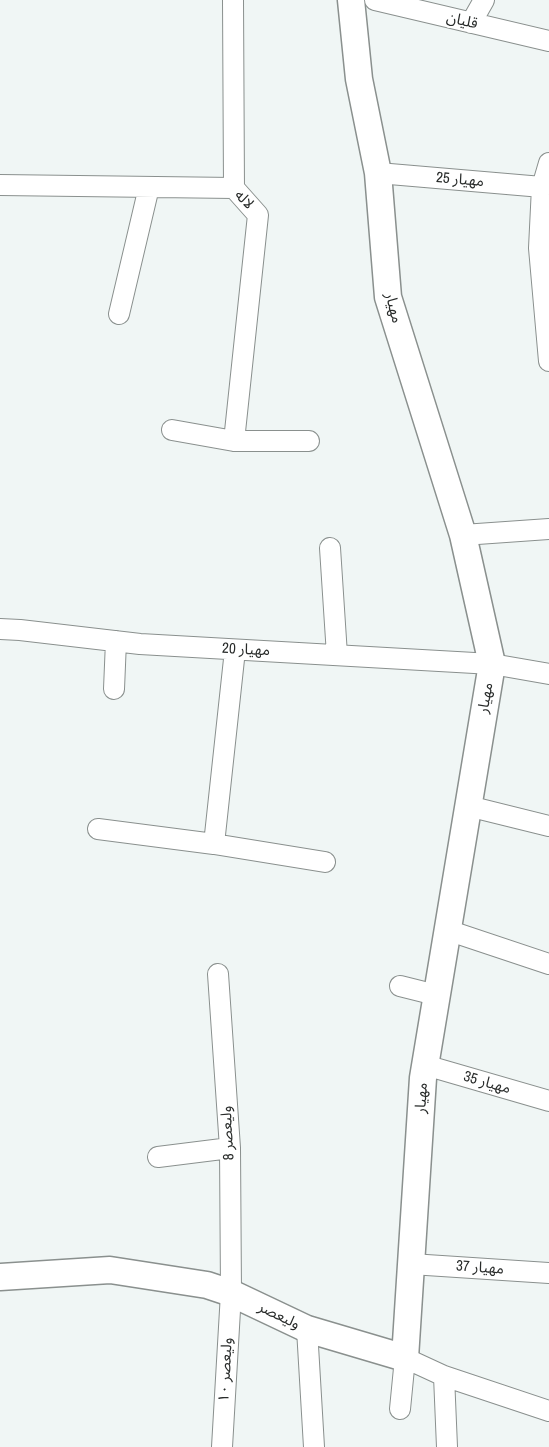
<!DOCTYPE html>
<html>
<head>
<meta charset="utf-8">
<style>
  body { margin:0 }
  canvas { display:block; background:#f0f6f5 }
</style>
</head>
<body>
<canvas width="549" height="1447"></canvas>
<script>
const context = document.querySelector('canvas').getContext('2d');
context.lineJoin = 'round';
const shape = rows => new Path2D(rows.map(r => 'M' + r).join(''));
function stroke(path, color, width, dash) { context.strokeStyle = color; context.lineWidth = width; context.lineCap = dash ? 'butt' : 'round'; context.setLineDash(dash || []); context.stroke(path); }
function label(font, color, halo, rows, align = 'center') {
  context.font = font + ' "Archivo Narrow","Noto Sans Arabic",sans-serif'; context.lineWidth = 4; context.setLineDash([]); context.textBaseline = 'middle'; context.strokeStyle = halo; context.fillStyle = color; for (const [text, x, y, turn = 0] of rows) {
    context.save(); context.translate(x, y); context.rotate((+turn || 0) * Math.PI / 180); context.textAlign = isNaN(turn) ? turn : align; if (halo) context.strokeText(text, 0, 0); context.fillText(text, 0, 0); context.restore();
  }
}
const minor = shape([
  [233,0,234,188],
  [375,0,549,41],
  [471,23,484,0],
  [549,163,542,187,539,248,549,361],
  [378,173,542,187],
  [0,185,234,188,258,215,234,441],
  [119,314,149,187],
  [172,430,234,441,309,441],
  [463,535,549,529],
  [330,548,337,655],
  [0,629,20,630,140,644,492,664,549,674],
  [114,689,116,641],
  [468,806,549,826],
  [98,829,214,844,325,862],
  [214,844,235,650],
  [447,930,549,964],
  [218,974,230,1148,231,1293,222,1447],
  [400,986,436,995],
  [425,1065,549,1101],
  [158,1157,230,1148],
  [411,1264,549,1273],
  [307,1329,314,1447],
  [444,1376,447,1447],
  [400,1409,405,1358,444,1376,549,1411]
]);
const tertiary = shape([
  [0,1277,110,1270,207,1285,231,1293,307,1329,405,1358,423,1078,492,664,463,535,388,297,378,173,359,79,351,0]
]);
stroke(minor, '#8a908e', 22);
stroke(tertiary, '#8a908e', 29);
stroke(minor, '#fff', 20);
stroke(tertiary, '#fff', 26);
label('15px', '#282b2a', '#fff', [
  ["قلیان",462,21,13],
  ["مهیار 25",460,180,5],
  ["لاله",244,200,45],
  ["مهیار",393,308,76],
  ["مهیار 20",246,650,3],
  ["مهیار",486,698,-80],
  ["مهیار 35",487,1083,16],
  ["مهیار",422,1098,-86],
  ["ولیعصر 8",228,1133,-93],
  ["مهیار 37",480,1268,4],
  ["ولیعصر",279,1316,26],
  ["ولیعصر ۱۰",226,1370,-87]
]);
</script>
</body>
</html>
